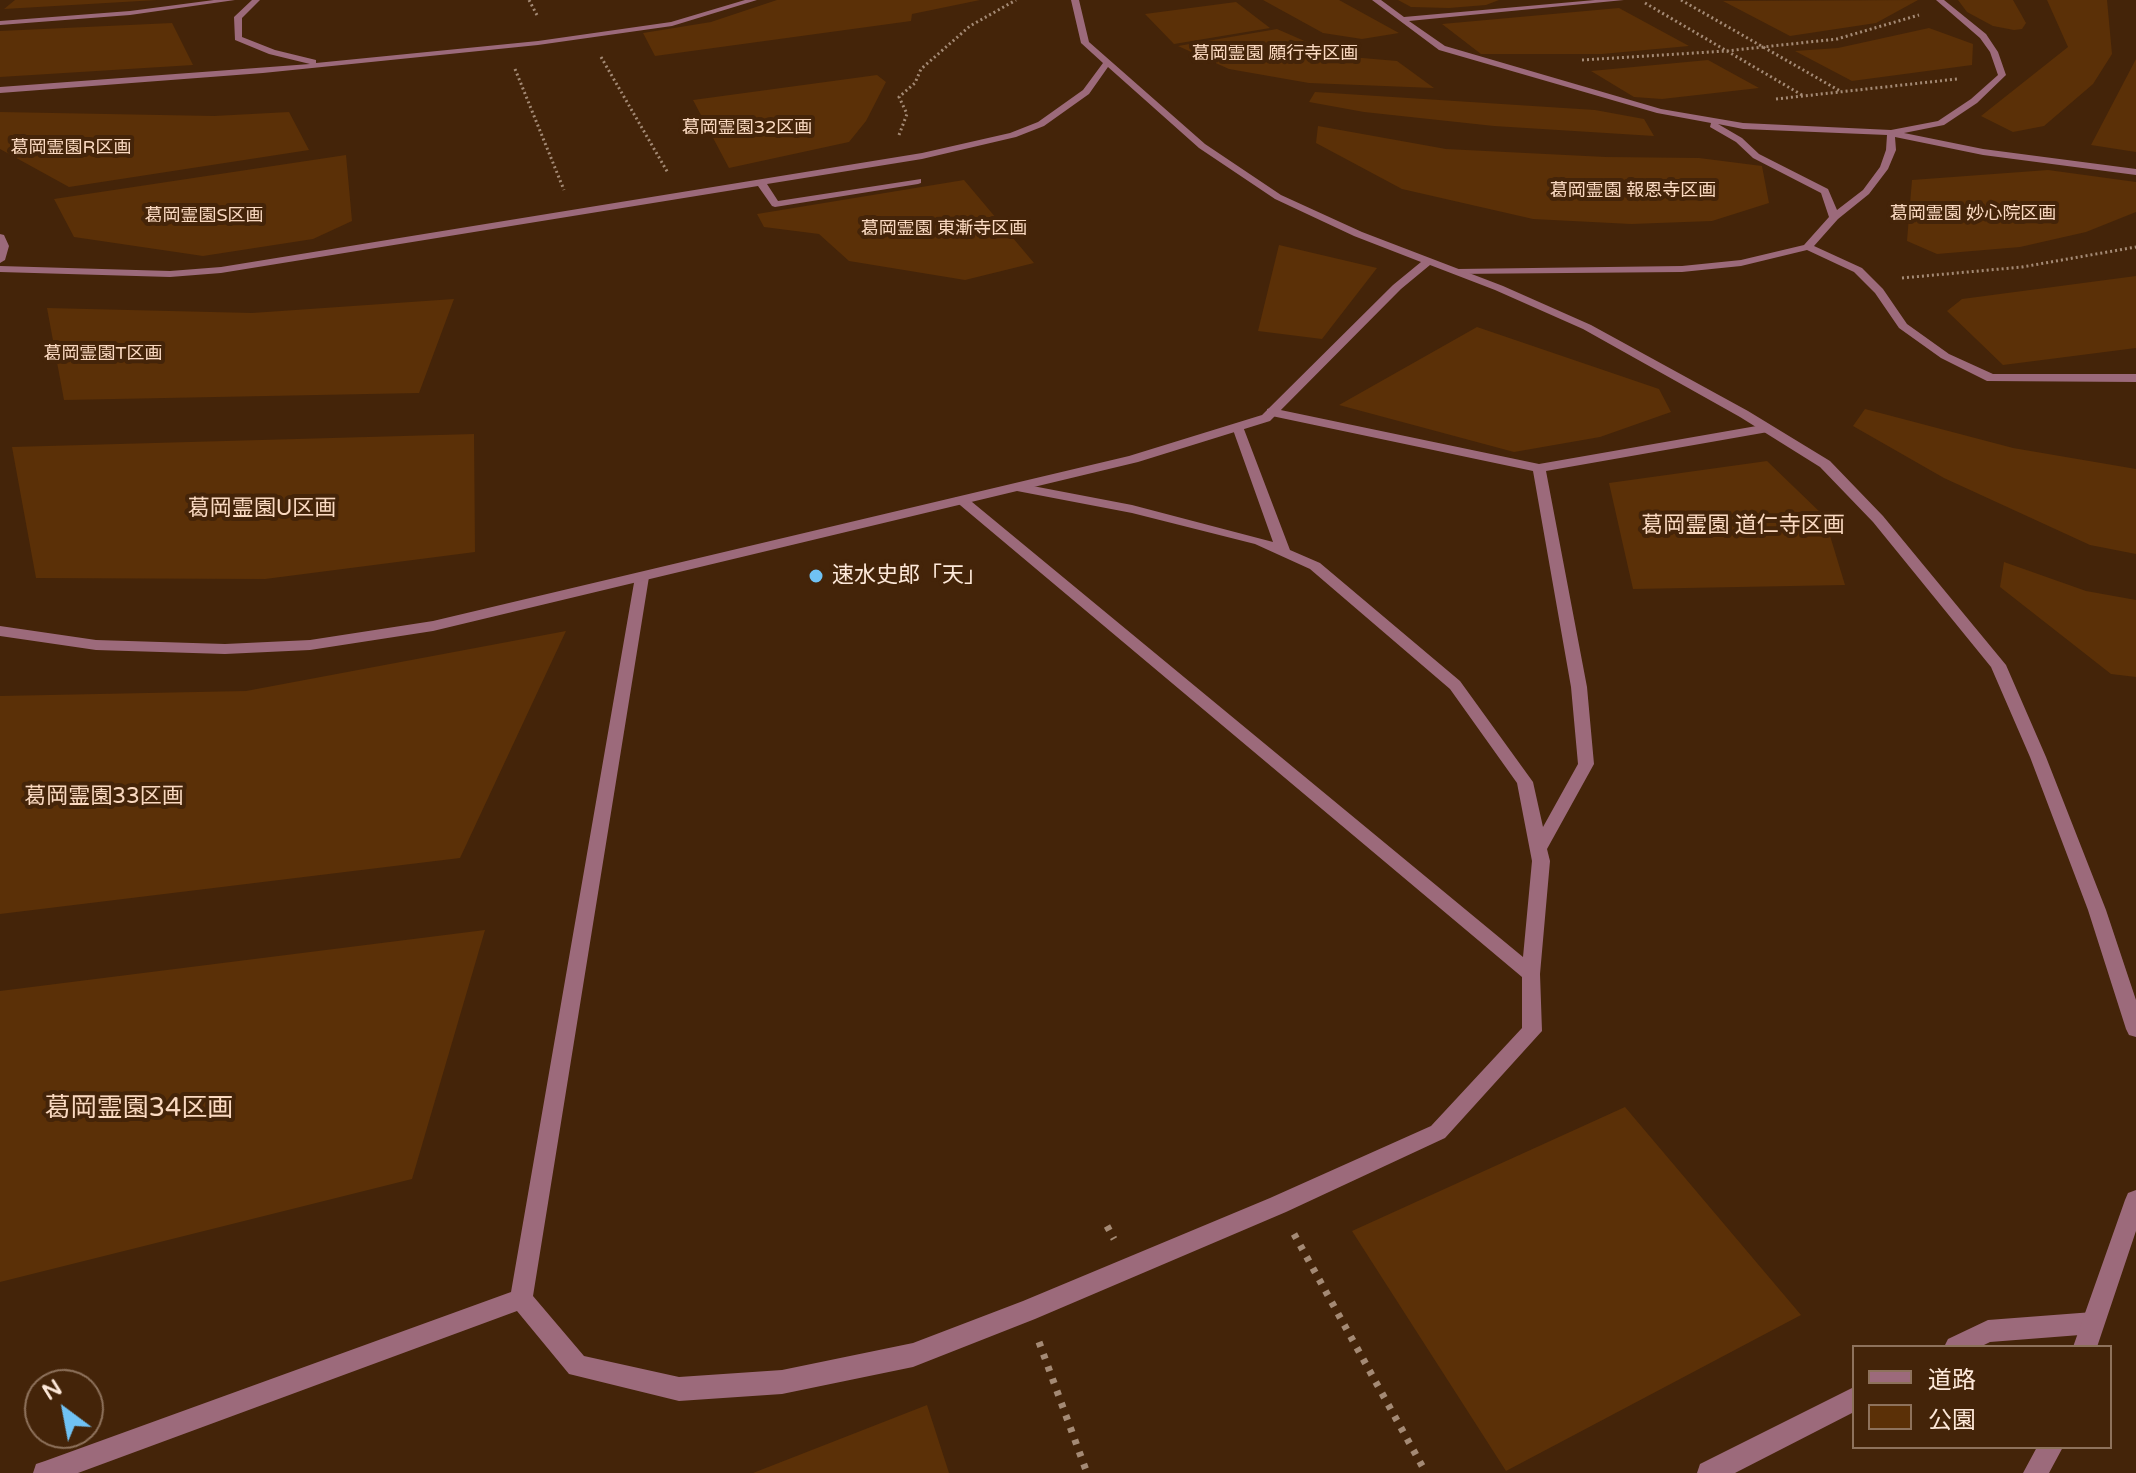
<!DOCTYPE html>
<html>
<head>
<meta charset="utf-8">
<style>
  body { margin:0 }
  #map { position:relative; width:2136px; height:1473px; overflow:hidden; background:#442409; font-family:"Varela Round","Noto Sans JP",sans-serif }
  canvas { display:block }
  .legend { position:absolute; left:1852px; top:1345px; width:260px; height:104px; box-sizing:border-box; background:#442409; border:2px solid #8e725c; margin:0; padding:10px 14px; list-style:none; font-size:24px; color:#fde8d9 }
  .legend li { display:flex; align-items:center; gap:16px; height:40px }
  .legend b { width:40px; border:2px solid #8e725c }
  .north { position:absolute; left:24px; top:1369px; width:80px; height:80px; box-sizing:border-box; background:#442409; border:2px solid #8e725c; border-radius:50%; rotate:328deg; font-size:22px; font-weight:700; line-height:32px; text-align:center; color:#fde8d9 }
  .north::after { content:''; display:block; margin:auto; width:28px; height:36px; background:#70c2f4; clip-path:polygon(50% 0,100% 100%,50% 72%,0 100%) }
</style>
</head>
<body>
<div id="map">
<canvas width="2136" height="1473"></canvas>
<ul class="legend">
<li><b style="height:10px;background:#9c6a7b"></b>道路</li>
<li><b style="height:22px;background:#5b3007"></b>公園</li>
</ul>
<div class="north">N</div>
</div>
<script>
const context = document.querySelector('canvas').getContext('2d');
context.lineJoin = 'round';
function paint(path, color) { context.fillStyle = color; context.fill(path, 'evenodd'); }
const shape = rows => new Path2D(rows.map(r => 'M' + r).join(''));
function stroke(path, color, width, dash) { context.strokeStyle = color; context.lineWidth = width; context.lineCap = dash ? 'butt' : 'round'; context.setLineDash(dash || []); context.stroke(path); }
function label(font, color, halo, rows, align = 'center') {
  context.font = font + ' "Varela Round","Noto Sans JP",sans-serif'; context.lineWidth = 8; context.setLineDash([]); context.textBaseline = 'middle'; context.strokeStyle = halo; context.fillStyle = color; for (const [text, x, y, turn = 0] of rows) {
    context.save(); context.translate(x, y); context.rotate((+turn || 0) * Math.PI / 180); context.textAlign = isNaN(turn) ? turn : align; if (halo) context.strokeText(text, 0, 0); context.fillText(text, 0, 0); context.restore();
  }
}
paint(shape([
  [15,0,157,0,4,9],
  [777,0,980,0,912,14,911,21,655,56,643,33,711,22],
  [1263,0,1339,0,1399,33,1362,39,1323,33],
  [1398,0,1499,0,1486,5,1449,8,1411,7],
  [1918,0,1876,23,1790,36,1723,1],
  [1958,0,2013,0,2026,23,2022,29,2014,30,1993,26,1967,12],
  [2047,0,2107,0,2112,54,2093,84,2044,126,2013,132,1981,116,2068,47],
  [1236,2,1270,28,1174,44,1145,14],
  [1619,8,1689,46,1602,54,1481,54,1442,24],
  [172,23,193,65,0,77,0,31],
  [1929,28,1973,44,1972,65,1852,81,1795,51,1838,48],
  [1277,29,1339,56,1397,61,1434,88,1309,83,1229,69,1178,46],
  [2136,59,2136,152,2091,145],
  [1708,60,1759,88,1662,99,1634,97,1591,71],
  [877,75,886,82,866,121,849,142,729,168,693,100],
  [1315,92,1595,110,1644,119,1654,136,1494,126,1364,112,1309,102],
  [0,112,214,116,289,112,309,150,69,187,0,149],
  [1318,126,1446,149,1606,157,1699,158,1762,166,1769,203,1712,221,1631,224,1533,219,1402,189,1316,143],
  [346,155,352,221,313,239,203,256,74,237,54,199],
  [2048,170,2136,182,2136,212,2086,232,2020,247,1937,254,1907,241,1912,180],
  [964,180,1034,263,965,280,849,261,819,234,764,227,757,214],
  [1279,245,1377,268,1322,339,1258,331],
  [2136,276,2136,348,2003,365,1947,311,1962,299],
  [454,299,419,393,64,400,47,308,252,313],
  [1477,327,1659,389,1671,412,1600,437,1514,452,1339,405],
  [1865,409,2013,448,2136,469,2136,554,2090,545,1944,478,1853,426],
  [474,434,475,552,265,579,36,578,12,447],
  [1767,461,1824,516,1845,585,1633,589,1609,483],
  [2004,562,2086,591,2136,600,2136,677,2111,674,2000,587],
  [566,631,460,858,0,914,0,696,246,691],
  [485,930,412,1179,0,1282,0,991],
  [1625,1107,1801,1315,1506,1471,1352,1231],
  [927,1405,949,1473,753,1473]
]), '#5b3007');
stroke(shape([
  [529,0,538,17],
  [1681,0,1840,91],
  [1645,3,1802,95],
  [601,57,668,173],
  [1582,60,1726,51,1837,39,1919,15],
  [515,69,564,190],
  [1776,99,1957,79],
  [899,135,907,114,899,97,915,83,921,69,970,26,1016,0],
  [1902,278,2022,267,2136,247]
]), '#a48a75', 3, [2, 3]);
stroke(shape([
  [1107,1226,1114,1239],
  [1294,1234,1426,1473],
  [1039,1342,1087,1473]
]), '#a48a75', 7, [5, 8]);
paint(shape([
  [1372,0,1381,0,1404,17,1595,0,1624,0,1409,21,1445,46,1661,109,1743,123,1891,130,1938,121,1971,99,1998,75,1990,52,1980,38,1936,0,1944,0,1986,34,1998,52,2006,75,1977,103,1944,125,1904,133,1983,149,2136,169,2136,175,1983,155,1895,137,1896,150,1888,169,1869,194,1838,219,1814,246,1862,268,1883,289,1907,324,1949,354,1993,374,2136,374,2136,382,1987,381,1941,358,1899,328,1875,293,1854,272,1807,250,1741,266,1682,272,1453,274,1453,270,1457,269,1682,266,1741,260,1804,245,1829,217,1821,193,1753,158,1736,142,1710,127,1711,123,1657,113,1439,50,1372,0],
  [1718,124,1743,129,1887,135,1886,150,1880,167,1863,190,1837,210,1828,189,1759,154,1742,138,1718,124],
  [1271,408,1539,464,1768,424,1774,428,1768,432,1546,471,1587,687,1594,764,1547,849,1550,861,1540,974,1542,1031,1445,1138,1286,1212,1035,1319,913,1367,782,1394,679,1401,569,1374,517,1311,78,1473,33,1473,36,1464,45,1461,511,1292,635,577,642,573,649,577,533,1296,584,1356,679,1377,782,1370,913,1343,1023,1301,1270,1198,1431,1126,1522,1028,1522,977,954,500,956,497,966,497,1523,957,1532,861,1517,783,1450,689,1310,569,1255,544,1132,513,1017,491,1010,487,1017,483,1132,505,1273,542,1232,427,1234,424,1242,424,1290,550,1320,563,1460,681,1533,782,1543,827,1578,764,1571,687,1533,471,1267,415,1267,409,1271,408],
  [2093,1312,2101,1315,2104,1323,2101,1331,2093,1334,1990,1342,1980,1347,1944,1347,1948,1339,1988,1320,2093,1312],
  [1854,1387,1854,1412,1735,1473,1697,1473,1700,1464,1854,1387]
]), '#9c6a7b');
paint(shape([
  [214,0,235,0,130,15,0,25,0,21,130,11,214,0],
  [252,0,260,0,242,18,242,37,275,50,316,60,316,63,538,41,671,22,745,0,757,0,672,26,538,45,263,73,0,93,0,87,310,64,269,54,235,40,234,17,252,0],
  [1071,0,1079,0,1089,42,1205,144,1281,195,1362,232,1503,286,1591,325,1748,411,1830,461,1883,516,2006,665,2046,757,2106,910,2136,1000,2136,1037,2129,1035,2126,1029,2088,910,2030,757,1991,667,1873,522,1820,467,1740,417,1583,329,1495,290,1430,265,1401,289,1270,421,1138,462,433,631,310,650,225,654,96,650,0,636,0,626,96,640,225,644,310,640,433,621,1129,456,1262,415,1393,285,1421,262,1354,236,1275,199,1199,148,1108,67,1089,94,1044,126,1016,137,922,159,767,184,778,201,921,179,921,183,918,184,775,207,772,206,758,186,221,273,170,277,0,272,0,266,170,271,221,267,922,153,1010,133,1038,122,1083,90,1103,63,1081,43,1071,0],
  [0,234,4,235,9,246,5,260,0,263,0,234],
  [2136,1190,2136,1231,2097,1347,2073,1347,2125,1200,2128,1193,2136,1190],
  [2037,1447,2063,1447,2049,1473,2023,1473,2037,1447]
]), '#9c6a7b');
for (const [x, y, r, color] of [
  [816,576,8,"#70c2f4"]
]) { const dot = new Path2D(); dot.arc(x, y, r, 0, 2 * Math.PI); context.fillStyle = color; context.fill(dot); stroke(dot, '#442409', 3); }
label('18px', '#fad9c1', '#442409', [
  ["葛岡霊園 願行寺区画",1275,54],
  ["葛岡霊園32区画",747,128],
  ["葛岡霊園R区画",71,148],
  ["葛岡霊園 報恩寺区画",1633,191],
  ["葛岡霊園 妙心院区画",1973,214],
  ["葛岡霊園S区画",204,216],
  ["葛岡霊園 東漸寺区画",944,229],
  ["葛岡霊園T区画",103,354]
]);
label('22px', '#fad9c1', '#442409', [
  ["葛岡霊園U区画",262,509],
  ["葛岡霊園 道仁寺区画",1743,526],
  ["葛岡霊園33区画",104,797]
]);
label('22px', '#fde8d9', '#442409', [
  ["速水史郎「天」",832,576]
], 'left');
label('26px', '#fad9c1', '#442409', [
  ["葛岡霊園34区画",139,1109]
]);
</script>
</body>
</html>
